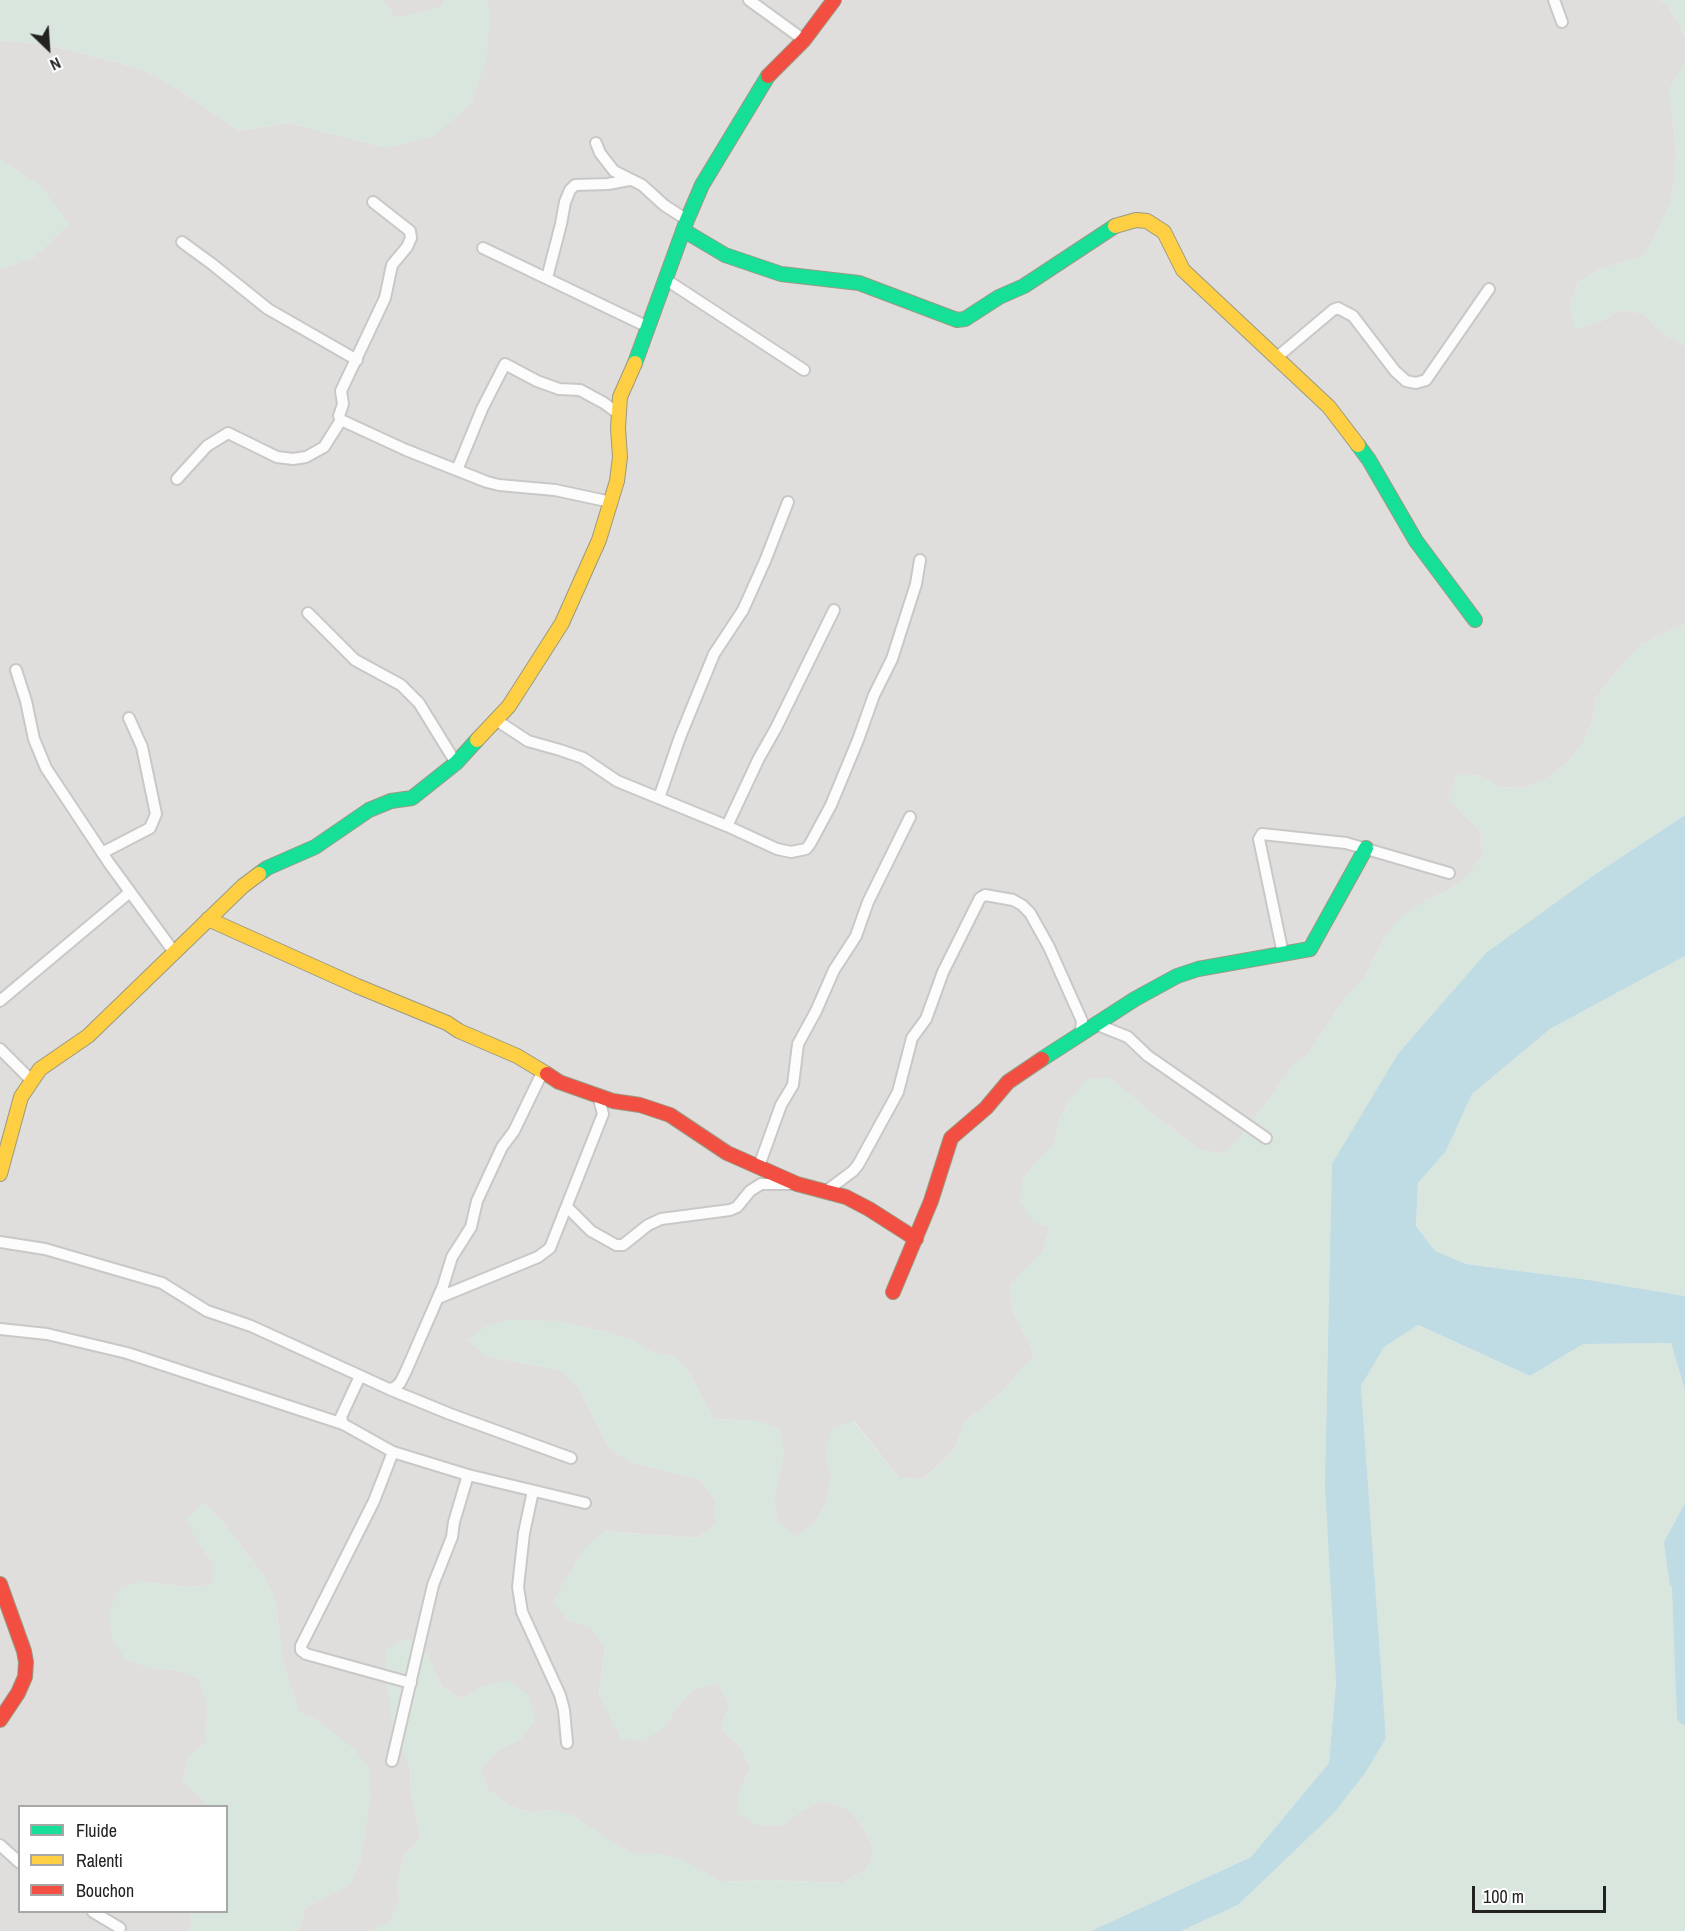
<!DOCTYPE html>
<html>
<head>
<meta charset="utf-8">
<style>
  body { margin:0 }
  #map { position:relative; width:1685px; height:1931px; overflow:hidden; background:#f0eeeb; font-family:"Archivo Narrow",sans-serif }
  canvas { display:block }
  .legend { position:absolute; left:18px; top:1805px; width:210px; height:108px; box-sizing:border-box; background:#fff; border:2px solid #a7a7a7; margin:0; padding:8px 10px; list-style:none; font-size:18px; color:#222 }
  .legend li { display:flex; align-items:center; gap:12px; height:30px }
  .legend b { width:30px; border:2px solid #a7a7a7 }
  .north { position:absolute; left:18px; top:18px; width:60px; height:60px; -webkit-text-stroke:4px #fff; paint-order:stroke; rotate:155deg; font-size:16px; font-weight:700; line-height:24px; text-align:center; color:#222 }
  .north::after { content:''; display:block; margin:auto; width:21px; height:27px; background:#222; clip-path:polygon(50% 0,100% 100%,50% 72%,0 100%) }
  .scale { position:absolute; left:1472px; top:1886px; width:134px; height:27px; box-sizing:border-box; border:3px solid #222; border-top:0; padding-left:8px; font-size:18px; line-height:21px; white-space:nowrap; color:#222; -webkit-text-stroke:4px #fff; paint-order:stroke }
</style>
</head>
<body>
<div id="map">
<canvas width="1685" height="1931"></canvas>
<ul class="legend">
<li><b style="height:8px;background:#16e098"></b>Fluide</li>
<li><b style="height:8px;background:#ffcf43"></b>Ralenti</li>
<li><b style="height:8px;background:#f24e42"></b>Bouchon</li>
</ul>
<div class="north">N</div>
<div class="scale">100 m</div>
</div>
<script>
const context = document.querySelector('canvas').getContext('2d');
context.lineJoin = 'round';
function paint(path, color) { context.fillStyle = color; context.fill(path, 'evenodd'); }
const shape = rows => new Path2D(rows.map(r => 'M' + r).join(''));
function stroke(path, color, width, dash) { context.strokeStyle = color; context.lineWidth = width; context.lineCap = dash ? 'butt' : 'round'; context.setLineDash(dash || []); context.stroke(path); }
paint(shape([
  [383,0,445,0,440,8,395,18],
  [485,0,1661,0,1669,7,1685,36,1685,62,1669,90,1677,155,1671,202,1645,255,1599,270,1578,282,1570,304,1598,323,1619,310,1643,313,1659,330,1685,346,1685,624,1642,644,1609,680,1596,699,1592,723,1582,745,1567,763,1548,778,1524,788,1500,787,1479,775,1448,798,1481,832,1482,856,1467,876,1448,891,1426,900,1386,936,1364,979,1347,995,1307,1056,1296,1062,1241,1137,1224,1154,1201,1150,1145,1108,1109,1077,1071,1098,1060,1119,1054,1143,1023,1178,1050,1228,1043,1251,1010,1285,1013,1312,1035,1354,1003,1391,965,1422,954,1451,923,1479,899,1478,854,1421,826,1452,831,1477,827,1501,815,1522,796,1537,777,1522,774,1498,784,1453,759,1421,714,1419,691,1376,676,1357,652,1352,630,1339,606,1332,558,1321,468,1340,486,1356,559,1370,577,1386,610,1449,631,1462,701,1480,715,1500,716,1523,698,1538,604,1531,567,1620,591,1627,605,1647,599,1696,664,1727,677,1707,694,1689,718,1683,729,1706,722,1724,722,1730,740,1747,751,1768,740,1790,782,1826,801,1811,823,1801,846,1808,863,1826,874,1848,867,1870,842,1883,768,1880,722,1882,680,1859,657,1853,633,1853,549,1810,534,1813,510,1806,488,1790,481,1769,498,1750,521,1739,484,1686,462,1699,442,1687,427,1653,392,1721,410,1768,411,1792,421,1838,405,1855,398,1878,399,1901,389,1924,368,1931,298,1931,305,1908,349,1885,360,1863,371,1792,317,1720,300,1713,284,1668,275,1598,264,1576,220,1519,203,1503,198,1543,213,1562,213,1585,188,1587,139,1581,150,1668,176,1670,199,1678,207,1703,206,1742,189,1757,183,1780,208,1806,20,1806,20,1912,190,1912,191,1925,187,1931,0,1931,0,269,35,257,41,186,0,160,0,40,45,44,142,69,183,92,239,131,289,123,387,148,490,10]
]), '#dfdedc');
paint(shape([
  [0,0,383,0,395,18,439,8,445,0,485,0,490,10,487,57,472,103,434,136,387,148,289,123,239,131,183,92,142,69,45,44,0,40],
  [1661,0,1685,0,1685,36,1669,7],
  [1685,62,1685,346,1659,330,1643,313,1619,310,1598,323,1574,329,1570,304,1578,282,1599,270,1645,255,1671,202,1677,155,1669,90],
  [0,160,41,186,69,224,35,257,0,269],
  [1685,624,1685,815,1597,873,1332,1164,1330,1309,1336,1681,1329,1763,1251,1857,1091,1931,368,1931,389,1923,399,1901,398,1878,405,1855,421,1838,411,1792,410,1768,392,1721,385,1673,386,1649,407,1638,427,1653,442,1687,462,1699,483,1686,509,1680,528,1695,536,1719,521,1739,498,1750,481,1769,488,1790,510,1806,534,1813,549,1810,573,1815,612,1842,633,1853,657,1853,681,1859,722,1882,768,1880,842,1883,867,1870,874,1848,863,1826,846,1808,823,1801,801,1811,782,1826,758,1825,736,1813,740,1790,751,1768,740,1747,722,1730,722,1724,729,1706,718,1683,694,1689,677,1707,664,1727,644,1741,621,1739,599,1696,605,1647,591,1627,567,1620,553,1601,584,1548,604,1531,698,1538,716,1523,715,1500,701,1480,631,1462,610,1449,577,1386,559,1370,486,1356,468,1341,487,1325,511,1320,558,1321,606,1332,630,1339,653,1352,676,1357,691,1376,714,1419,759,1421,780,1429,784,1453,774,1498,777,1522,796,1536,815,1522,827,1501,831,1477,826,1452,831,1429,853,1421,899,1478,924,1479,954,1451,965,1422,1003,1391,1035,1354,1012,1312,1010,1285,1043,1251,1050,1228,1033,1222,1020,1201,1023,1178,1054,1143,1060,1119,1071,1098,1087,1079,1109,1077,1145,1108,1201,1150,1224,1154,1241,1137,1296,1062,1307,1056,1347,995,1364,979,1386,936,1400,917,1426,900,1448,891,1467,875,1482,856,1481,832,1448,798,1457,775,1479,775,1500,787,1524,788,1548,778,1567,763,1582,745,1592,723,1596,699,1609,680,1642,644],
  [1685,956,1685,1296,1589,1280,1466,1264,1435,1251,1416,1226,1418,1183,1446,1151,1472,1094,1550,1029],
  [1417,1325,1530,1376,1583,1344,1671,1343,1685,1390,1685,1503,1664,1542,1685,1589,1685,1931,1181,1931,1238,1905,1333,1814,1386,1738,1361,1386,1384,1347],
  [203,1503,220,1519,264,1576,275,1598,284,1668,300,1713,317,1720,354,1749,369,1768,371,1792,368,1815,360,1863,349,1885,305,1908,298,1931,187,1931,191,1925,190,1912,226,1912,226,1806,208,1806,183,1780,189,1757,206,1742,207,1703,199,1678,176,1670,150,1668,126,1660,112,1639,109,1615,117,1591,139,1581,188,1587,212,1585,213,1562,198,1543,186,1520]
]), '#d9e6de');
paint(shape([
  [1685,815,1685,956,1550,1029,1472,1094,1446,1151,1418,1183,1416,1226,1435,1251,1466,1264,1589,1280,1685,1296,1685,1390,1671,1343,1583,1344,1530,1376,1418,1325,1384,1347,1361,1386,1386,1738,1365,1773,1333,1814,1238,1905,1181,1931,1091,1931,1251,1857,1329,1763,1336,1681,1325,1486,1332,1164,1398,1054,1486,953,1597,873],
  [1685,1503,1685,1589,1670,1586,1664,1542]
]), '#bfdbe3');
stroke(shape([
  [1680,1588,1685,1717]
]), '#bfdbe3', 16);
const street = shape([
  [749,0,804,40],
  [1554,0,1562,22],
  [596,143,600,153,614,171,642,185,664,205,687,220],
  [182,242,212,264,268,309,357,360],
  [483,248,648,327],
  [547,278,561,224,565,202,570,190,575,185,608,184,629,180],
  [665,279,804,370],
  [1276,358,1333,310,1338,308,1353,316,1395,371,1406,381,1416,383,1426,380,1489,289],
  [341,420,406,450,487,482,499,485,555,490,611,502],
  [457,470,482,409,505,364,537,381,559,389,580,390,604,403,619,414],
  [177,479,207,446,228,433,277,457,293,459,306,457,324,447,341,420,339,416,343,404,341,391,385,298,392,265,407,247,411,238,410,231,373,202],
  [308,613,355,660,401,685,419,703,456,763],
  [16,670,26,701,34,739,46,768,109,863,174,952],
  [496,720,528,741,560,750,583,758,617,781,727,826,777,849,791,852,806,849,810,844,831,805,858,740,874,695,892,659,916,584,920,560],
  [659,798,680,737,714,654,743,610,765,561,788,502],
  [727,826,759,758,776,728,834,610],
  [102,853,150,828,156,814,142,747,129,718],
  [1283,954,1259,839,1262,834,1346,843,1449,873],
  [0,1001,130,892],
  [1098,1025,1128,1037,1148,1056,1266,1138],
  [0,1049,32,1081],
  [759,1166,781,1105,793,1085,798,1044,816,1011,834,970,856,936,868,902,910,817],
  [825,1192,853,1171,858,1165,898,1092,912,1038,926,1019,943,972,980,898,985,895,1013,900,1022,905,1030,913,1049,947,1082,1021,1081,1030,1077,1035],
  [567,1207,591,1231,616,1245,623,1245,648,1225,661,1219,730,1210,737,1207,750,1191,761,1184,791,1184],
  [0,1242,45,1249,162,1283,207,1311,251,1326,389,1389,450,1414,571,1458],
  [438,1298,538,1257,550,1248,603,1114,598,1095],
  [0,1329,47,1334,127,1353,343,1424,393,1452,468,1475,585,1503],
  [389,1389,394,1388,400,1383,406,1371,443,1286,452,1257,471,1227,477,1201,502,1147,514,1131,542,1073],
  [343,1424,341,1417,360,1376],
  [393,1452,374,1501,301,1646,301,1650,306,1654,411,1683],
  [533,1491,524,1533,518,1587,522,1612,560,1695,564,1710,567,1743],
  [392,1761,433,1585,452,1537,454,1522,468,1475],
  [0,1845,20,1863],
  [93,1912,120,1928]
]);
const fast = shape([
  [683,230,725,255,781,274,859,283,957,320,965,319,999,297,1024,286,1115,226],
  [635,363,687,220,702,185,768,76],
  [1358,445,1369,460,1416,541,1475,620],
  [259,874,267,868,315,847,369,810,391,801,412,798,456,763,477,740],
  [1042,1059,1135,999,1177,976,1198,969,1310,949,1366,848]
]);
const slow = shape([
  [1115,226,1136,220,1147,221,1164,232,1183,270,1329,407,1358,445],
  [477,740,509,706,562,623,599,540,617,481,620,457,618,428,620,397,635,363],
  [208,919,357,986,447,1023,459,1031,517,1056,547,1074],
  [0,1174,21,1097,40,1069,88,1036,243,886,259,874]
]);
const jam = shape([
  [768,76,804,40,834,0],
  [547,1074,559,1082,613,1101,640,1105,670,1115,727,1153,797,1184,846,1197,869,1209,916,1239],
  [893,1292,931,1201,951,1138,986,1108,1008,1082,1042,1059],
  [0,1584,24,1651,26,1662,25,1677,18,1693,0,1720]
]);
stroke(street, '#c9c8c7', 14);
stroke(fast, '#999a82', 16);
stroke(slow, '#999a82', 16);
stroke(jam, '#999a82', 16);
stroke(street, '#fdfcfc', 10);
stroke(fast, '#16e098', 14);
stroke(slow, '#ffcf43', 14);
stroke(jam, '#f24e42', 14);
</script>
</body>
</html>
